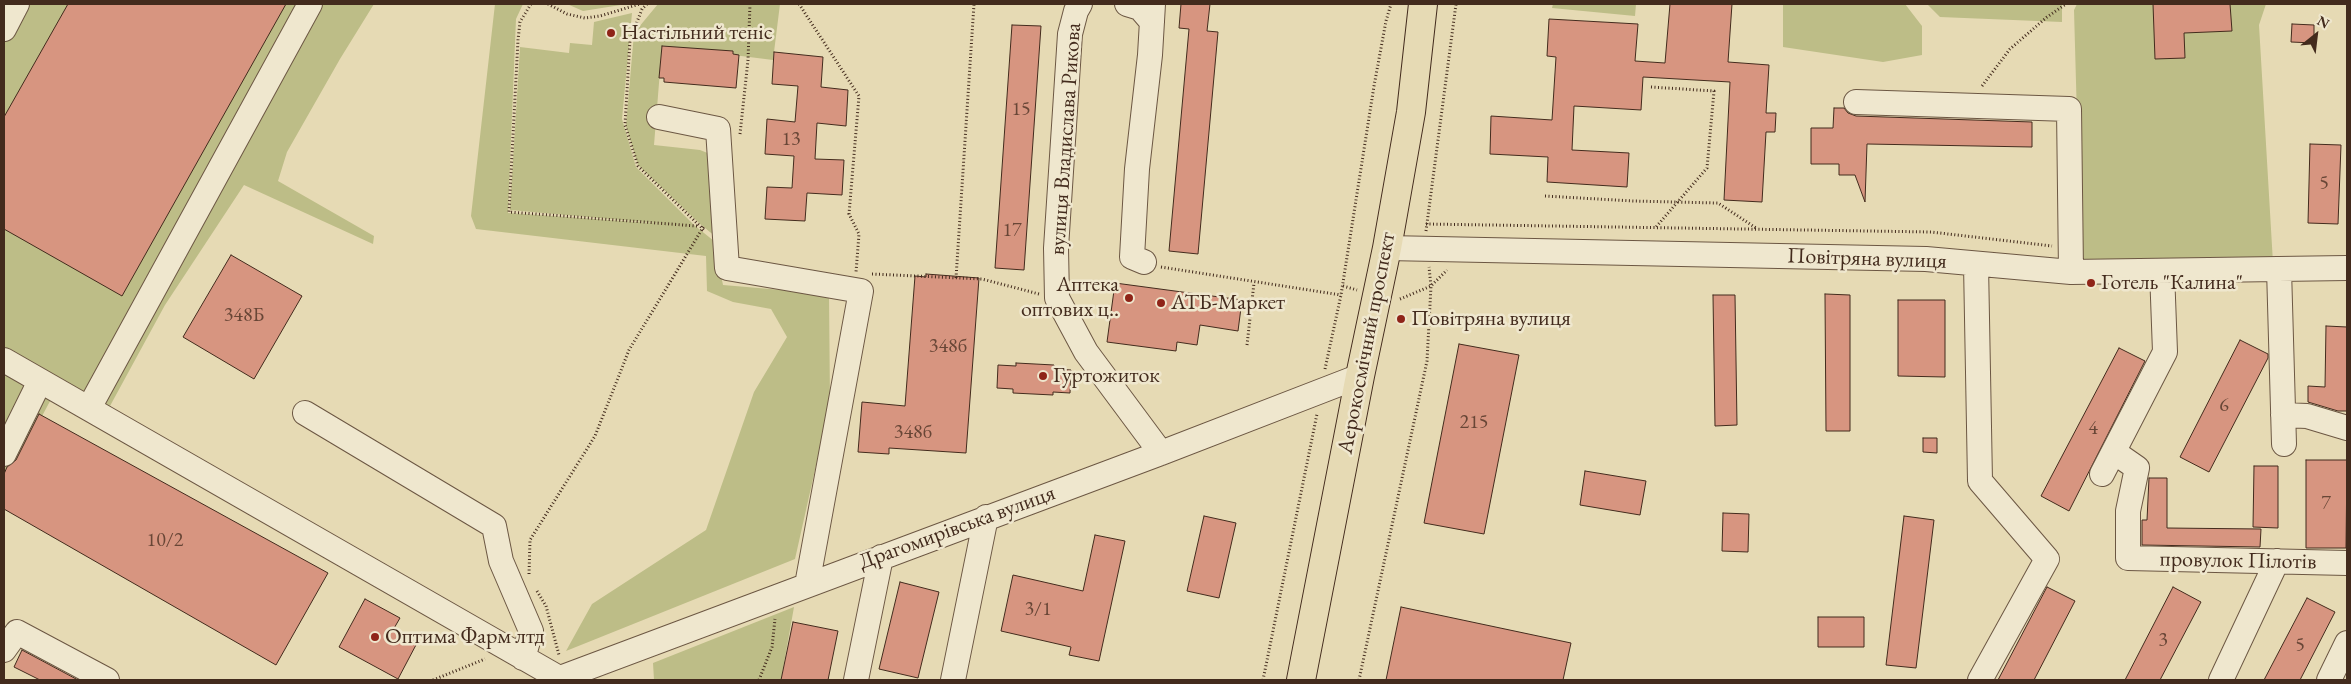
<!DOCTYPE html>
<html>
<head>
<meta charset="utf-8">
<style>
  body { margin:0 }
  #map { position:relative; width:2351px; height:684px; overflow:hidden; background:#e6dab4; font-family:"EB Garamond",serif }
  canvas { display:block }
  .frame { position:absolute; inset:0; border:5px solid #432b1d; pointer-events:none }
  .north { position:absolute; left:2291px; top:10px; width:50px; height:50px; -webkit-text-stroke:4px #efe7ce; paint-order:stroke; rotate:29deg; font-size:14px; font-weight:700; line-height:20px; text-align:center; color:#432b1d }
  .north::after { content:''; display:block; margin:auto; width:18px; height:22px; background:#432b1d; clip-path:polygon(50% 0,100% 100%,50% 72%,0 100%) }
</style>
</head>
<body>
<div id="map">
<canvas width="2351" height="684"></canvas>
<div class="frame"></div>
<div class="north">N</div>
</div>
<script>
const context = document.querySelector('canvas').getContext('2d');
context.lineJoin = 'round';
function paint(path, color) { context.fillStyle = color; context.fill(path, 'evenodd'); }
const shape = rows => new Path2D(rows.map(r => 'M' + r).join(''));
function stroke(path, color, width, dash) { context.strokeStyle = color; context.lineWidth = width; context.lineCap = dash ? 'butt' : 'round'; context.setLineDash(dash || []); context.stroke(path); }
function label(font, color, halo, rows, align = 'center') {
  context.font = font + ' "EB Garamond",serif'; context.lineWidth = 5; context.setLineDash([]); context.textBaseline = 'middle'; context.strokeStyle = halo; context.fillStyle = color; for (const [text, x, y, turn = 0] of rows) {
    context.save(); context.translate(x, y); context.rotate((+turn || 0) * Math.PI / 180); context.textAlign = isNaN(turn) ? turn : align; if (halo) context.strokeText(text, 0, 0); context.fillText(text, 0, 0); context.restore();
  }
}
paint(shape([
  [4,4,374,4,340,59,287,152,278,181,374,236,373,244,244,185,165,305,104,417,56,390,4,487],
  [495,4,523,4,516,19,508,213,667,224,510,210,520,47,569,53,570,43,592,45,594,22,632,13,622,119,636,167,694,225,714,241,723,285,829,294,830,403,795,559,566,651,592,604,706,530,754,392,787,337,771,309,733,302,707,291,706,256,476,229,471,216],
  [567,4,627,4,583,11],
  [658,4,780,4,773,60,662,46,654,145,700,150,710,154,722,242,699,223,638,165,626,126,634,33],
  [1553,4,1636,4,1635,16,1552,8],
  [1783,4,1905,4,1922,26,1922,55,1883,62,1783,47],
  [1927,4,2062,4,2062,22,1940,17],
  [2077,4,2266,4,2259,25,2273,263,2081,262,2074,10],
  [794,607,781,680,654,680,653,663]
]), '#bdbd87');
const building = shape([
  [68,4,286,4,122,296,4,229,4,117,68,4],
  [1181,4,1210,4,1207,31,1218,32,1198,254,1169,251,1189,29,1179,28,1181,4],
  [1670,4,1732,4,1728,62,1769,65,1766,113,1776,113,1775,132,1766,132,1762,202,1724,200,1730,82,1643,77,1641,110,1574,106,1572,150,1629,153,1627,187,1547,182,1548,157,1490,154,1491,116,1552,120,1556,57,1547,56,1549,19,1638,24,1635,61,1665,63,1670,4],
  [2153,4,2230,4,2232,31,2184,33,2185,58,2155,59,2153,4],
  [2292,24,2314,25,2314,43,2291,42,2292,24],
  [1012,25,1041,26,1024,270,995,268,1012,25],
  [662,46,733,51,733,54,739,55,736,88,664,82,664,78,659,78,662,46],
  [774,52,823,57,821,87,848,90,846,126,817,123,815,159,844,160,842,195,807,193,805,221,765,219,767,187,792,188,794,156,765,154,767,119,795,122,798,86,772,84,774,52],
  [1834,108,1844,108,1848,113,1856,116,2032,122,2032,147,1867,144,1865,202,1855,175,1839,175,1839,164,1811,164,1811,128,1833,128,1834,108],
  [2310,144,2341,145,2338,224,2308,223,2310,144],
  [231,255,302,296,254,379,183,337,231,255],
  [926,274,979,278,966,453,889,448,889,454,858,452,862,402,905,406,915,276,926,277,926,274],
  [1115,283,1242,300,1238,331,1200,325,1197,345,1177,342,1176,351,1107,342,1115,283],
  [1825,294,1850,295,1850,431,1826,431,1825,294],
  [1713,295,1735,295,1737,425,1715,426,1713,295],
  [1898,300,1945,300,1945,377,1898,376,1898,300],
  [2326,326,2347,327,2347,411,2338,411,2308,402,2308,386,2325,387,2326,326],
  [2240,340,2268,354,2268,358,2209,472,2180,457,2240,340],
  [1459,344,1519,355,1484,534,1424,523,1459,344],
  [2119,348,2145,361,2069,511,2041,496,2119,348],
  [1016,363,1054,365,1054,369,1071,370,1070,393,1053,392,1053,395,1013,393,1013,389,997,388,998,365,1016,366,1016,363],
  [39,414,328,573,276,665,4,509,4,474,7,467,16,460,39,414],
  [1923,438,1937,438,1937,453,1923,452,1923,438],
  [2306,460,2347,460,2346,548,2306,548,2306,460],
  [2254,466,2278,466,2278,528,2253,527,2254,466],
  [1585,471,1646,481,1640,515,1580,505,1585,471],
  [2149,478,2167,478,2167,528,2261,529,2260,547,2142,545,2142,520,2147,520,2149,478],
  [1723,513,1749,514,1748,552,1722,551,1723,513],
  [1204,516,1236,523,1219,598,1187,591,1204,516],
  [1904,516,1934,520,1916,668,1886,665,1904,516],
  [1095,535,1125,541,1099,661,1069,655,1071,647,1001,631,1013,575,1083,591,1095,535],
  [900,582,939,592,918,678,879,669,900,582],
  [2047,587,2075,601,2034,680,1998,680,2047,587],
  [2173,587,2201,602,2160,680,2125,680,2173,587],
  [2307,598,2335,612,2300,680,2264,680,2307,598],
  [365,599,400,618,393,630,417,643,398,679,339,647,365,599],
  [1401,607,1571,643,1563,680,1386,680,1401,607],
  [1818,617,1864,617,1864,647,1818,647,1818,617],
  [793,622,838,631,828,680,781,680,793,622],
  [22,650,78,680,40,680,14,667,22,650]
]);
paint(building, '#d79580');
stroke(building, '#432b1d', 1);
const minor = shape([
  [1080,4,1076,11,1070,34,1056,248,1057,298,1086,352,1161,453],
  [1127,4,1140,8,1152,22],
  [4,29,17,4],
  [1856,102,2069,109,2071,272],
  [659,117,718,129,727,268,861,291,807,585],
  [1387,248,1926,259,2071,272,2347,268],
  [1144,262,1132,257,1137,169,1150,55,1153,4],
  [1976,264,1980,481,2047,559,1980,680],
  [2279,269,2284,444],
  [4,360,559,678],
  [89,408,310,4],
  [305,413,494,526,501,561,531,631,523,658],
  [2283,415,2307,416,2347,428],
  [2114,452,2137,468,2128,511,2128,558,2347,563],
  [4,454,40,381],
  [2102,474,2165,352,2162,271],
  [4,650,17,632,107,680],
  [555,680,1161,453,1360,376],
  [856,680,881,557],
  [953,680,986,517],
  [2221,680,2277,561],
  [2329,680,2347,643]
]);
const highway = shape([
  [1301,680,1360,376,1387,248,1411,112,1423,4]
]);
stroke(minor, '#6c5743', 26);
stroke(highway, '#432b1d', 30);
stroke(shape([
  [531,4,520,22,518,40,509,212,697,226],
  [548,4,567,14,585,18,600,16,640,4],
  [647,4,642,9,630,40,625,125,638,166,704,230],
  [799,4,859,96,849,214,859,234,856,272],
  [1982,86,2010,49,2047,17,2066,4],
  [1651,87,1714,91,1707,168,1656,227],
  [740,134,748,60,750,4],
  [1545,196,1633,201,1718,203,1756,228],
  [1426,224,1931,232,2052,246],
  [1426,231,1456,4],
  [1161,267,1341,295],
  [872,274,982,279,1039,294],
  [956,278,974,4],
  [1343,286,1357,290],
  [1400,299,1431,286,1447,270],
  [1247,345,1254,283],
  [1325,369,1341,295,1374,86,1386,21,1391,4],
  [529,574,530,540,595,436,629,350,704,226],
  [537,591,546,606,559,655],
  [433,680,485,659],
  [759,680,772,647,775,619],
  [1263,680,1317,414],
  [1359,680,1427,361,1431,286,1429,267]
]), '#432b1d', 3, [1, 2.5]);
stroke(minor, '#efe7ce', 24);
stroke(highway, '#e6dab4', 28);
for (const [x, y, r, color] of [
  [611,33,5,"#8f2418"],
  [2091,283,5,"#8f2418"],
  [1129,298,5,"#8f2418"],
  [1161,303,5,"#8f2418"],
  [1401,319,5,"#8f2418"],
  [1043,376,5,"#8f2418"],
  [375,637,5,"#8f2418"]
]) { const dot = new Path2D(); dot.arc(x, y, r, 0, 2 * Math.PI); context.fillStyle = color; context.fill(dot); stroke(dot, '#efe7ce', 2); }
label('20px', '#684636', null, [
  ["15",1021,110],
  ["13",791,140],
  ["5",2324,184],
  ["17",1012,231],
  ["348Б",244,316],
  ["348б",948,347],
  ["6",2224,406],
  ["215",1474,423],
  ["4",2093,429],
  ["348б",913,433],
  ["7",2326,504],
  ["10/2",165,541],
  ["3/1",1038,610],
  ["3",2163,641],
  ["5",2300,646]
]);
label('22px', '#432b1d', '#efe7ce', [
  ["Настільний теніс",621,33],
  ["Готель \"Калина\"",2101,283],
  ["Аптека",1119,285,"right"],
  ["оптових ц‥",1119,310,"right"],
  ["АТБ-Маркет",1171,303],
  ["Повітряна вулиця",1411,319],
  ["Гуртожиток",1053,376],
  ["Оптима Фарм лтд",385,637]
], 'left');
label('22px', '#432b1d', '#efe7ce', [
  ["вулиця Владислава Рикова",1066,139,-86],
  ["Повітряна вулиця",1867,259,2],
  ["Аерокосмічний проспект",1367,343,-79],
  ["Драгомирівська вулиця",957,528,-20],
  ["провулок Пілотів",2238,561,1]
]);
</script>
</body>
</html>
